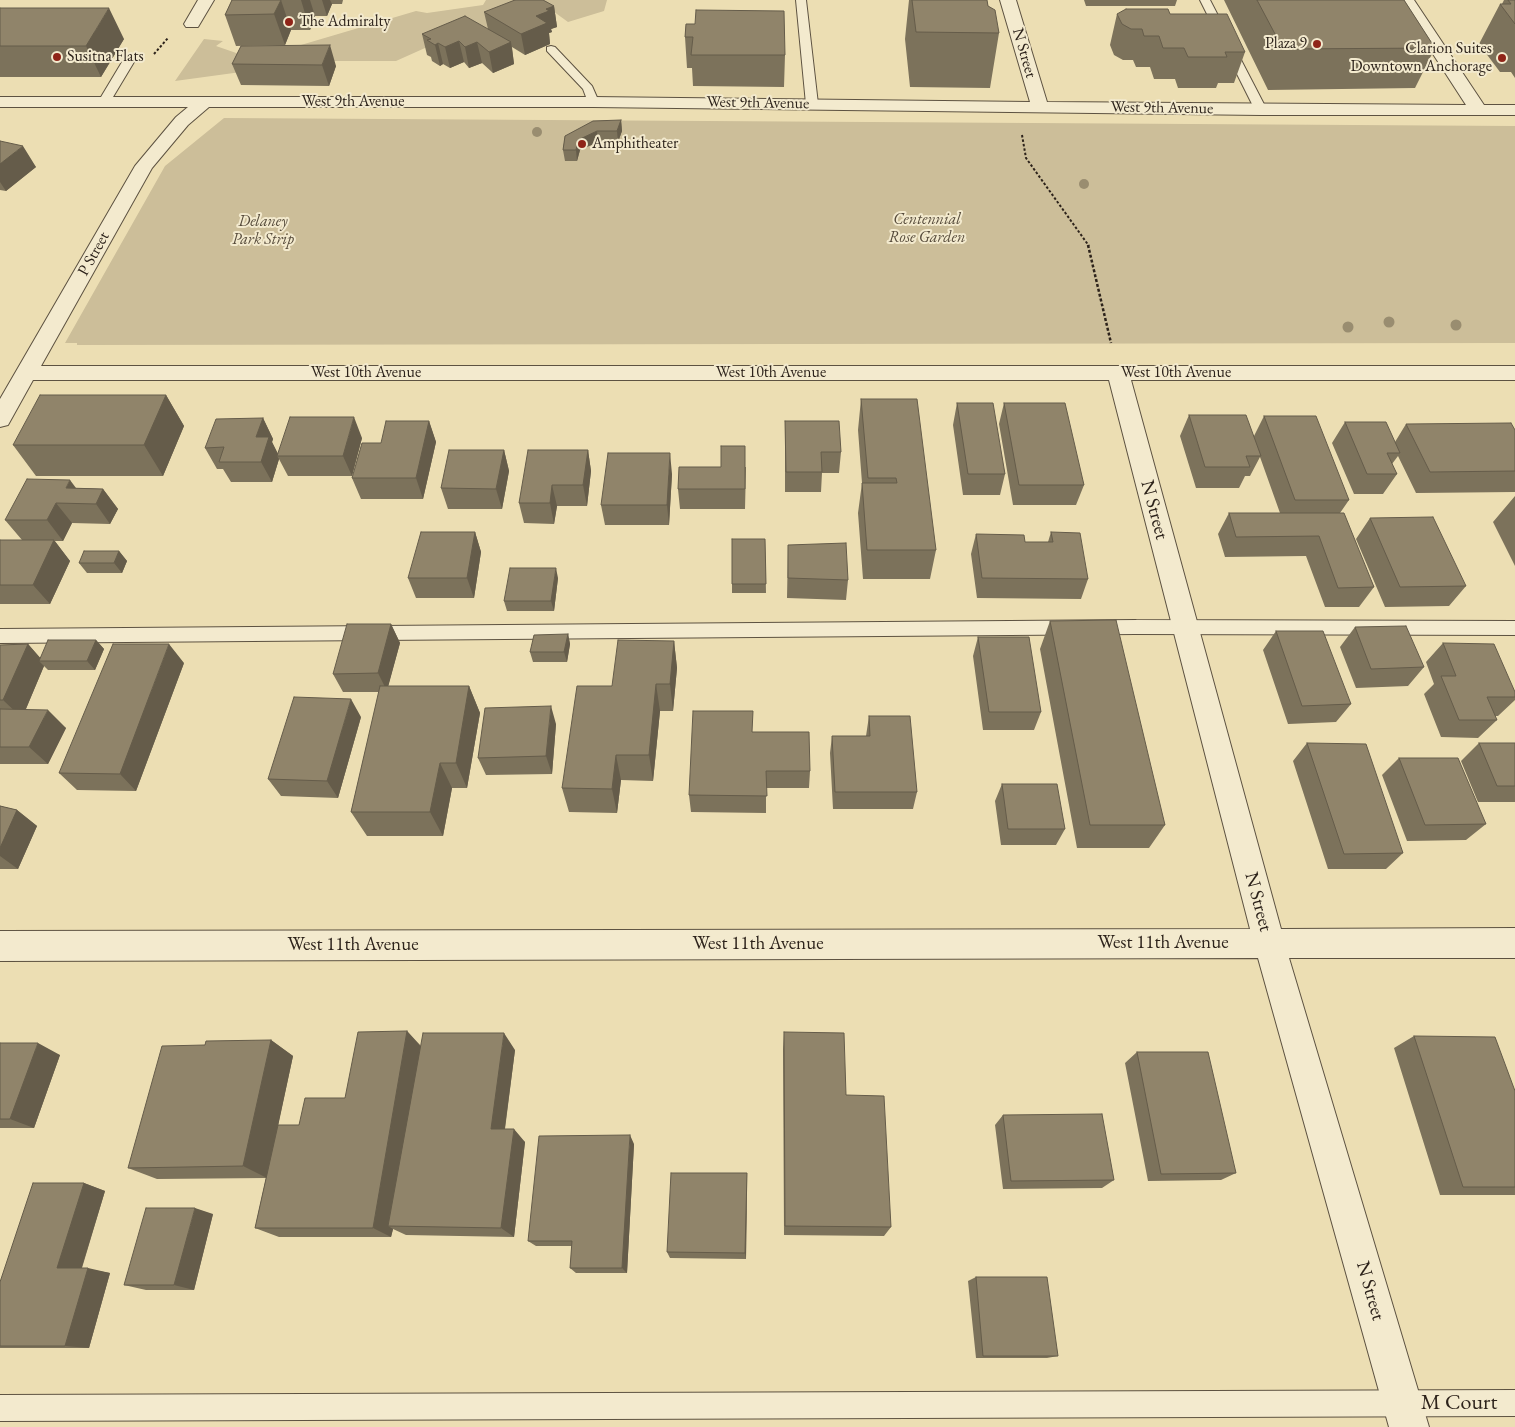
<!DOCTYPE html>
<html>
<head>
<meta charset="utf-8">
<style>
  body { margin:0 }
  canvas { display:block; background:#ecdeb3 }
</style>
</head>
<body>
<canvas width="1515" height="1427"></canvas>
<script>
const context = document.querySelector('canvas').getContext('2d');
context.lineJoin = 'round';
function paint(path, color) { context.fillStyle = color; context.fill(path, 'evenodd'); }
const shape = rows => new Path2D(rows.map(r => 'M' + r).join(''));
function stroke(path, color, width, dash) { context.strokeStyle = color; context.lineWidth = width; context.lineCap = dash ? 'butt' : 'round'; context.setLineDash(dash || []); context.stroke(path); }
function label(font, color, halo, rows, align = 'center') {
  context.font = font + ' "EB Garamond",serif'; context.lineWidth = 4; context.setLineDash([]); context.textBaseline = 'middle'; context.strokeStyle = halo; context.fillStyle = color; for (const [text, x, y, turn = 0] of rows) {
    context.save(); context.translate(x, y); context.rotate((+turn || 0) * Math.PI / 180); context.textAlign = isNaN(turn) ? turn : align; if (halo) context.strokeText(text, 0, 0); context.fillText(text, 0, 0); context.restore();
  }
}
paint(shape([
  [486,0,607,0,604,11,568,22,546,6,489,28,425,48,396,61,322,61,175,81,204,39,223,41,216,46,242,55,284,50,416,11,427,13,483,5],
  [224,118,1515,126,1515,343,77,345,77,343,65,343,165,166]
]), '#ccbe99');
const service = shape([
  [796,0,806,0,818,104,812,108,806,104,796,0],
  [1200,0,1210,0,1267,110,1265,113,1261,114,1255,110,1200,0],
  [551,46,555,47,592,86,599,102,597,105,589,105,583,89,547,51,547,47,551,46],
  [128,59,134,62,110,102,108,105,100,105,98,102,122,62,128,59],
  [1136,620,1515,621,1515,635,1136,634,0,643,0,629,1136,620],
  [1515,1390,1515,1416,0,1421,0,1395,1515,1390]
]);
const minor = shape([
  [198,0,214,0,198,27,186,27,184,24,198,0],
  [1000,0,1016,0,1047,102,1466,105,1398,0,1414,0,1484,105,1515,105,1515,115,1261,115,593,107,209,107,188,125,152,168,41,366,1515,366,1515,380,1131,380,1281,929,1515,928,1515,958,1289,958,1429,1427,1389,1427,1258,958,0,961,0,931,1250,929,1109,380,33,380,8,425,0,427,0,399,135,166,176,117,188,107,0,107,0,97,593,97,1030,102,1000,0]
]);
stroke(service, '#5d5241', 2);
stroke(minor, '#5d5241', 2);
stroke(shape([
  [154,54,168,38],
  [1022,135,1026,158,1089,246]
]), '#2d231b', 2, [2.5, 2]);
stroke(shape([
  [1088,245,1111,343]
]), '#2d231b', 2.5, [3, 2]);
paint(service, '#f3eace');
paint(minor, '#f3eace');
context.fillStyle = '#998d70';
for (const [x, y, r] of [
  [537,132,5],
  [1084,184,5],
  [1389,322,5.5],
  [1456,325,5.5],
  [1348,327,5.5]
]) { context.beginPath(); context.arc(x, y, r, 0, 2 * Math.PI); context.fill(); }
paint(shape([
  [232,0,343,0,342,4,332,4,327,16,315,16,310,30,291,30,285,45,236,46,225,15],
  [909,0,987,0,988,6,999,33,990,88,910,87,905,39],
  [1084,0,1177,0,1175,6,1086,6],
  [1224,0,1404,0,1435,48,1415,88,1268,90],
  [1504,0,1515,0,1515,78,1511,72,1500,72,1479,44,1500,4,1502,4],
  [554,6,557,27,551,29,552,32,549,33,550,44,525,55,512,47,514,64,493,73,482,63,469,68,464,62,450,68,443,64,440,66,432,61,431,57,427,55,422,34,488,29,484,12],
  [0,8,124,39,101,77,0,77],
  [1117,14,1170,14,1245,52,1234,83,1218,83,1216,88,1178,88,1175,79,1154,79,1150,67,1136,67,1133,60,1123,60,1114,55,1110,45],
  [686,24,785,55,784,87,693,86,692,68,687,68,685,37],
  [241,46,336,66,329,86,241,85,232,64],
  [621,120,622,131,618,142,598,142,580,150,577,161,565,161,563,150,565,136],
  [0,141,36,167,6,191,0,190],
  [166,395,184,426,163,476,36,476,13,445],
  [861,399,936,550,930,579,863,579,858,513,862,483,858,430],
  [957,403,1005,474,1000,495,963,495,953,425],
  [1004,403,1084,485,1076,505,1013,505,999,424],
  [1189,415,1254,436,1264,416,1349,500,1340,513,1374,587,1359,607,1325,607,1306,556,1225,557,1218,534,1229,513,1280,513,1260,457,1250,476,1245,476,1239,488,1196,488,1180,436],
  [263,418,273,439,272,442,278,454,362,438,352,476,288,476,279,459,272,482,231,482,223,469,217,469,205,448],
  [429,421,436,442,423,499,361,499,352,478,381,443],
  [785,421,841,452,839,473,822,473,821,492,785,492],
  [1345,422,1395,442,1406,424,1515,430,1515,492,1416,493,1398,456,1392,464,1397,474,1383,494,1354,494,1332,443],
  [504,450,509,471,502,509,448,509,441,488],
  [588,450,591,471,587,506,557,506,554,524,524,523,519,503],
  [721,467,746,467,745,509,680,509,678,489],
  [672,474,669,525,605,525,601,505],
  [76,488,103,489,118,509,110,524,72,523,63,541,22,540,5,520],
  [1515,496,1515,566,1493,522],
  [1370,518,1466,586,1449,606,1385,607,1356,539],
  [475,532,481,552,474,598,416,598,408,578],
  [1051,532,1088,579,1081,599,977,598,971,554,976,534,1025,542,1048,542],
  [765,539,766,593,732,593,732,584],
  [0,540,54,540,70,561,50,604,0,604],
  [788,545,848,580,846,600,787,598],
  [119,551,127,561,122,573,87,573,79,563],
  [558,578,554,611,507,611,504,601],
  [1050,621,1165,825,1149,848,1077,848,1040,649],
  [391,624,400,643,388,686,469,686,480,713,467,788,452,788,443,836,367,836,351,812,379,692,343,692,333,674],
  [1355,627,1424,667,1408,686,1356,688,1340,647],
  [1276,631,1351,704,1336,722,1288,724,1263,650],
  [568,634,570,644,567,662,533,662,530,652],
  [978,637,1041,712,1034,730,983,730,973,656],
  [96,640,104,649,95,670,48,670,44,666,26,709,66,728,48,764,0,764,0,645,28,644,40,658],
  [674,641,677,668,673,711,660,711,653,781,621,780,617,813,569,812,562,788,612,686],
  [1443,643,1515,692,1515,700,1498,716,1495,716,1497,720,1478,738,1441,737,1424,694,1434,684,1426,662],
  [184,663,136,791,77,790,59,773],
  [869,716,917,792,913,809,833,809,830,753,832,736,866,736],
  [361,717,338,798,281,796,268,779],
  [556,724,552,774,486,775,478,758],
  [753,732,810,771,809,788,766,788,766,813,691,812,689,795],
  [1307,743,1403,853,1386,869,1328,869,1293,761],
  [1479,743,1515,743,1515,802,1478,802,1461,761],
  [1399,758,1486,824,1466,840,1407,841,1382,775],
  [1002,784,1065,829,1056,845,1001,845,995,801],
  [0,806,17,810,37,826,18,869,0,869],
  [407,1031,421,1046,515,1050,505,1129,525,1142,514,1237,406,1235,393,1229,391,1237,279,1237,255,1228,266,1178,157,1179,128,1168,271,1040,293,1056,278,1125,299,1125,345,1098],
  [784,1032,846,1095,891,1227,884,1236,784,1235,783,1049],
  [1414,1036,1515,1091,1515,1195,1440,1195,1394,1048],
  [0,1043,60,1055,34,1128,0,1128],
  [1137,1052,1236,1173,1221,1180,1148,1181,1125,1063],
  [1003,1115,1114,1180,1102,1188,1003,1189,995,1125],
  [634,1144,627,1273,576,1273,570,1268,572,1246,536,1246,528,1241],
  [747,1173,746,1259,670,1258,667,1252],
  [84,1183,105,1191,82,1268,110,1273,89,1348,0,1348,0,1282],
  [213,1214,194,1290,146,1290,124,1285],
  [976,1277,1058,1356,1047,1358,976,1358,968,1281]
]), '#7c725b');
paint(shape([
  [281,0,291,30,285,45,274,14],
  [301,0,310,0,315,16,310,30],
  [322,0,330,0,332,4,327,16],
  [554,6,557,27,551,29,552,32,549,33,550,44,525,55,521,34,536,16,546,9],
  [109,8,124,39,101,77,86,46],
  [459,41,464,62,450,68,445,47],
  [477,42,482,63,469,68,465,47],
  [511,42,514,64,493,73,489,52],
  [438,43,443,64,440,66,435,45],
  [330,45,336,66,329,86,322,65],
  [621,120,622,131,618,142,617,131],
  [597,131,598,142,580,150,577,161,576,150,578,140],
  [23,146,36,167,6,191,0,182,0,164],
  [166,395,184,426,163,476,144,445],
  [354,417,362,438,352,476,343,456],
  [263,418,273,439,272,442,279,456,277,456,279,459,272,482,261,462,256,437],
  [429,421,436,442,423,499,416,478],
  [504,450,509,471,502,509,496,489],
  [588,450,591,471,587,506,583,485],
  [670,453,672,474,669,525,667,505],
  [70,480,85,500,66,488],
  [552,485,557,506,554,524,550,503],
  [103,489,118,509,110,524,96,504],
  [56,503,72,523,63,541,47,520],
  [475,532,481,552,474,598,467,578],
  [54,540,70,561,50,604,33,585],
  [119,551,127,561,122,573,114,563],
  [556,568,558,578,554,611,551,601],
  [391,624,400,643,387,691,378,673],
  [568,634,570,644,567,662,564,652],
  [96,640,104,649,95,670,87,661],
  [674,641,677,668,673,711,670,684],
  [28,644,43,661,39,661,44,666,22,718,3,700],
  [169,644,184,663,136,791,120,774],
  [656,684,660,711,653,781,649,755],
  [469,686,480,713,467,788,456,763],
  [351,699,361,717,338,798,327,781],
  [551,706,556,724,552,774,546,756],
  [48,710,66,728,48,764,29,747],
  [616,755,621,780,617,813,612,789],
  [440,763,452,788,443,836,430,812],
  [17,810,37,826,18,869,0,856,0,848],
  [407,1031,422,1048,388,1226,393,1229,391,1237,373,1228],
  [504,1033,515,1050,503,1142,491,1129],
  [271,1040,293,1056,267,1178,243,1166],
  [38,1043,60,1055,34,1128,10,1119],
  [514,1129,525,1142,514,1237,501,1228],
  [630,1135,634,1144,627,1273,622,1268],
  [747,1173,747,1180,746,1259,745,1253],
  [84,1183,105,1191,80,1273,57,1268],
  [195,1208,213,1214,194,1290,174,1285],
  [88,1268,110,1273,89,1348,65,1346]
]), '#655c4a');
const building = shape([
  [232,0,281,0,274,14,225,15,232,0],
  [515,0,543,0,554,6,546,9,549,11,536,16,547,23,521,34,484,12,515,0],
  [912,0,987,0,988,6,995,10,999,33,916,32,912,0],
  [1257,0,1404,0,1435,48,1283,49,1257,0],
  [1508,0,1515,0,1515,24,1500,4,1511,4,1508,0],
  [0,8,109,8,86,46,0,46,0,8],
  [1126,9,1168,9,1170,14,1227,14,1245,52,1225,52,1227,57,1188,57,1184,48,1163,48,1159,36,1144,36,1142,29,1131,29,1122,24,1117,14,1126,9],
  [696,10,784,11,785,55,691,55,693,37,685,37,686,24,695,24,696,10],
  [465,16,511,42,489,52,477,42,465,47,459,41,445,47,438,43,435,45,427,40,431,39,422,34,465,16],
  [330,45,322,65,232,64,241,46,330,45],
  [621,120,617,131,597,131,578,140,576,150,563,150,565,136,593,121,621,120],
  [0,141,23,146,0,164,0,141],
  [40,395,166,395,144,445,13,445,40,395],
  [861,399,917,399,936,550,867,550,862,483,897,483,896,478,868,478,861,399],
  [957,403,993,403,1005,474,968,474,957,403],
  [1004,403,1065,403,1084,485,1019,485,1004,403],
  [1189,415,1246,415,1261,456,1246,456,1250,467,1205,467,1189,415],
  [1264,416,1316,416,1349,500,1295,500,1264,416],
  [290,417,354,417,343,456,277,456,290,417],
  [263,418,256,437,269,437,261,462,219,462,224,447,205,448,216,419,263,418],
  [386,421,429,421,416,478,352,478,362,443,381,443,386,421],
  [785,421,839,421,841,452,821,452,822,472,786,472,785,421],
  [1345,422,1386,422,1400,453,1387,453,1397,474,1367,474,1345,422],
  [1511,423,1515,430,1515,471,1430,472,1406,424,1511,423],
  [721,446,745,446,745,489,678,489,679,467,721,467,721,446],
  [449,450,504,450,496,489,441,488,449,450],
  [528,450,588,450,583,485,552,485,550,503,519,503,528,450],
  [608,453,670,453,667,505,601,505,608,453],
  [27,479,70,480,66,488,103,489,96,504,56,503,47,520,5,520,27,479],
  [1229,513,1344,513,1374,587,1338,588,1319,536,1236,537,1229,513],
  [1433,517,1466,586,1400,587,1370,518,1433,517],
  [421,532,475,532,467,578,408,578,421,532],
  [1051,532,1080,533,1088,579,982,578,976,534,1024,535,1025,542,1053,542,1051,532],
  [732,539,765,539,766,584,732,584,732,539],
  [0,540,54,540,33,585,0,585,0,540],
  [846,543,848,580,788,578,788,545,846,543],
  [84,551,119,551,114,563,79,563,84,551],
  [510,568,556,568,551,601,504,601,510,568],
  [1116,620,1165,825,1090,825,1050,621,1116,620],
  [347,624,391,624,378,673,333,674,347,624],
  [1406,626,1424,667,1371,669,1355,627,1406,626],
  [1276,631,1323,631,1351,704,1302,706,1276,631],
  [568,634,564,652,530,652,534,635,568,634],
  [978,637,1029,637,1041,712,989,712,978,637],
  [48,640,96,640,87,661,39,661,48,640],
  [618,640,674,641,670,684,656,684,649,755,616,755,612,789,562,788,577,686,612,686,618,640],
  [1443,643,1494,644,1515,692,1515,697,1487,697,1497,720,1459,720,1441,676,1456,676,1443,643],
  [28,644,3,700,0,700,0,645,28,644],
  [113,644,169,644,120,774,59,773,113,644],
  [380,686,469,686,456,763,440,763,430,812,351,812,380,686],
  [294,697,351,699,327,781,268,779,294,697],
  [551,706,546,756,478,758,485,708,551,706],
  [0,709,48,710,29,747,0,747,0,709],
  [693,711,753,711,752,732,809,732,810,771,766,771,767,796,689,795,693,711],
  [869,716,910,716,917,792,835,792,832,736,870,736,869,716],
  [1307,743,1366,744,1403,853,1344,854,1307,743],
  [1479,743,1515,743,1515,786,1497,786,1479,743],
  [1399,758,1458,758,1486,824,1425,825,1399,758],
  [1002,784,1057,784,1065,829,1008,829,1002,784],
  [0,806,17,810,0,848,0,806],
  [407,1031,373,1228,255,1228,278,1125,299,1125,305,1098,345,1098,358,1032,407,1031],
  [784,1032,844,1033,846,1095,884,1096,891,1227,785,1226,784,1032],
  [423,1033,504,1033,491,1129,514,1129,501,1228,388,1226,423,1033],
  [1414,1036,1495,1037,1515,1091,1515,1187,1463,1187,1414,1036],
  [271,1040,243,1166,128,1168,162,1046,205,1045,206,1041,271,1040],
  [0,1043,38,1043,10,1119,0,1119,0,1043],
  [1137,1052,1208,1052,1236,1173,1161,1174,1137,1052],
  [1102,1114,1114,1180,1011,1181,1003,1115,1102,1114],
  [630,1135,622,1268,570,1268,572,1241,528,1241,539,1136,630,1135],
  [671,1173,747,1173,745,1253,667,1252,671,1173],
  [33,1183,84,1183,57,1268,88,1268,65,1346,0,1346,0,1282,33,1183],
  [146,1208,195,1208,174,1285,124,1285,146,1208],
  [976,1277,1047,1277,1058,1356,983,1356,976,1277]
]);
paint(building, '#90846a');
stroke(building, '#655c4a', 1);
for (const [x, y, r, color] of [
  [289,22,5,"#8f2418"],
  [1317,44,5,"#8f2418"],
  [57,57,5,"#8f2418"],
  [1502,58,5,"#8f2418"],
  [582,144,5,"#8f2418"]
]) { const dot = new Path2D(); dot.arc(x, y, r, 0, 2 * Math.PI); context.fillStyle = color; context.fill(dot); stroke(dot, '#f3eace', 2); }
label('16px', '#2d231b', '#f3eace', [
  ["The Admiralty",299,22],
  ["Plaza 9",1307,44,"right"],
  ["Clarion Suites",1492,49,"right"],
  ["Downtown Anchorage",1492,67,"right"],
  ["Susitna Flats",67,57],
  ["Amphitheater",592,144]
], 'left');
label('16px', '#2d231b', '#f3eace', [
  ["N Street",1024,53,74],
  ["West 9th Avenue",353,102],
  ["West 9th Avenue",758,103,1],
  ["West 9th Avenue",1162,108,1],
  ["P Street",94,254,-61],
  ["West 10th Avenue",366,373],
  ["West 10th Avenue",771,373],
  ["West 10th Avenue",1176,373]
]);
label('italic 16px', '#554a3a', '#f3eace', [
  ["Centennial",927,220],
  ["Rose Garden",927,238],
  ["Delaney",263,222],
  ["Park Strip",263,240]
]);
label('19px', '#2d231b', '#f3eace', [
  ["N Street",1154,510,75],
  ["N Street",1258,902,75],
  ["West 11th Avenue",1163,943],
  ["West 11th Avenue",758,944],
  ["West 11th Avenue",353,945],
  ["N Street",1370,1291,74]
]);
label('22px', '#2d231b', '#f3eace', [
  ["M Court",1459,1403]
]);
</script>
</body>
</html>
